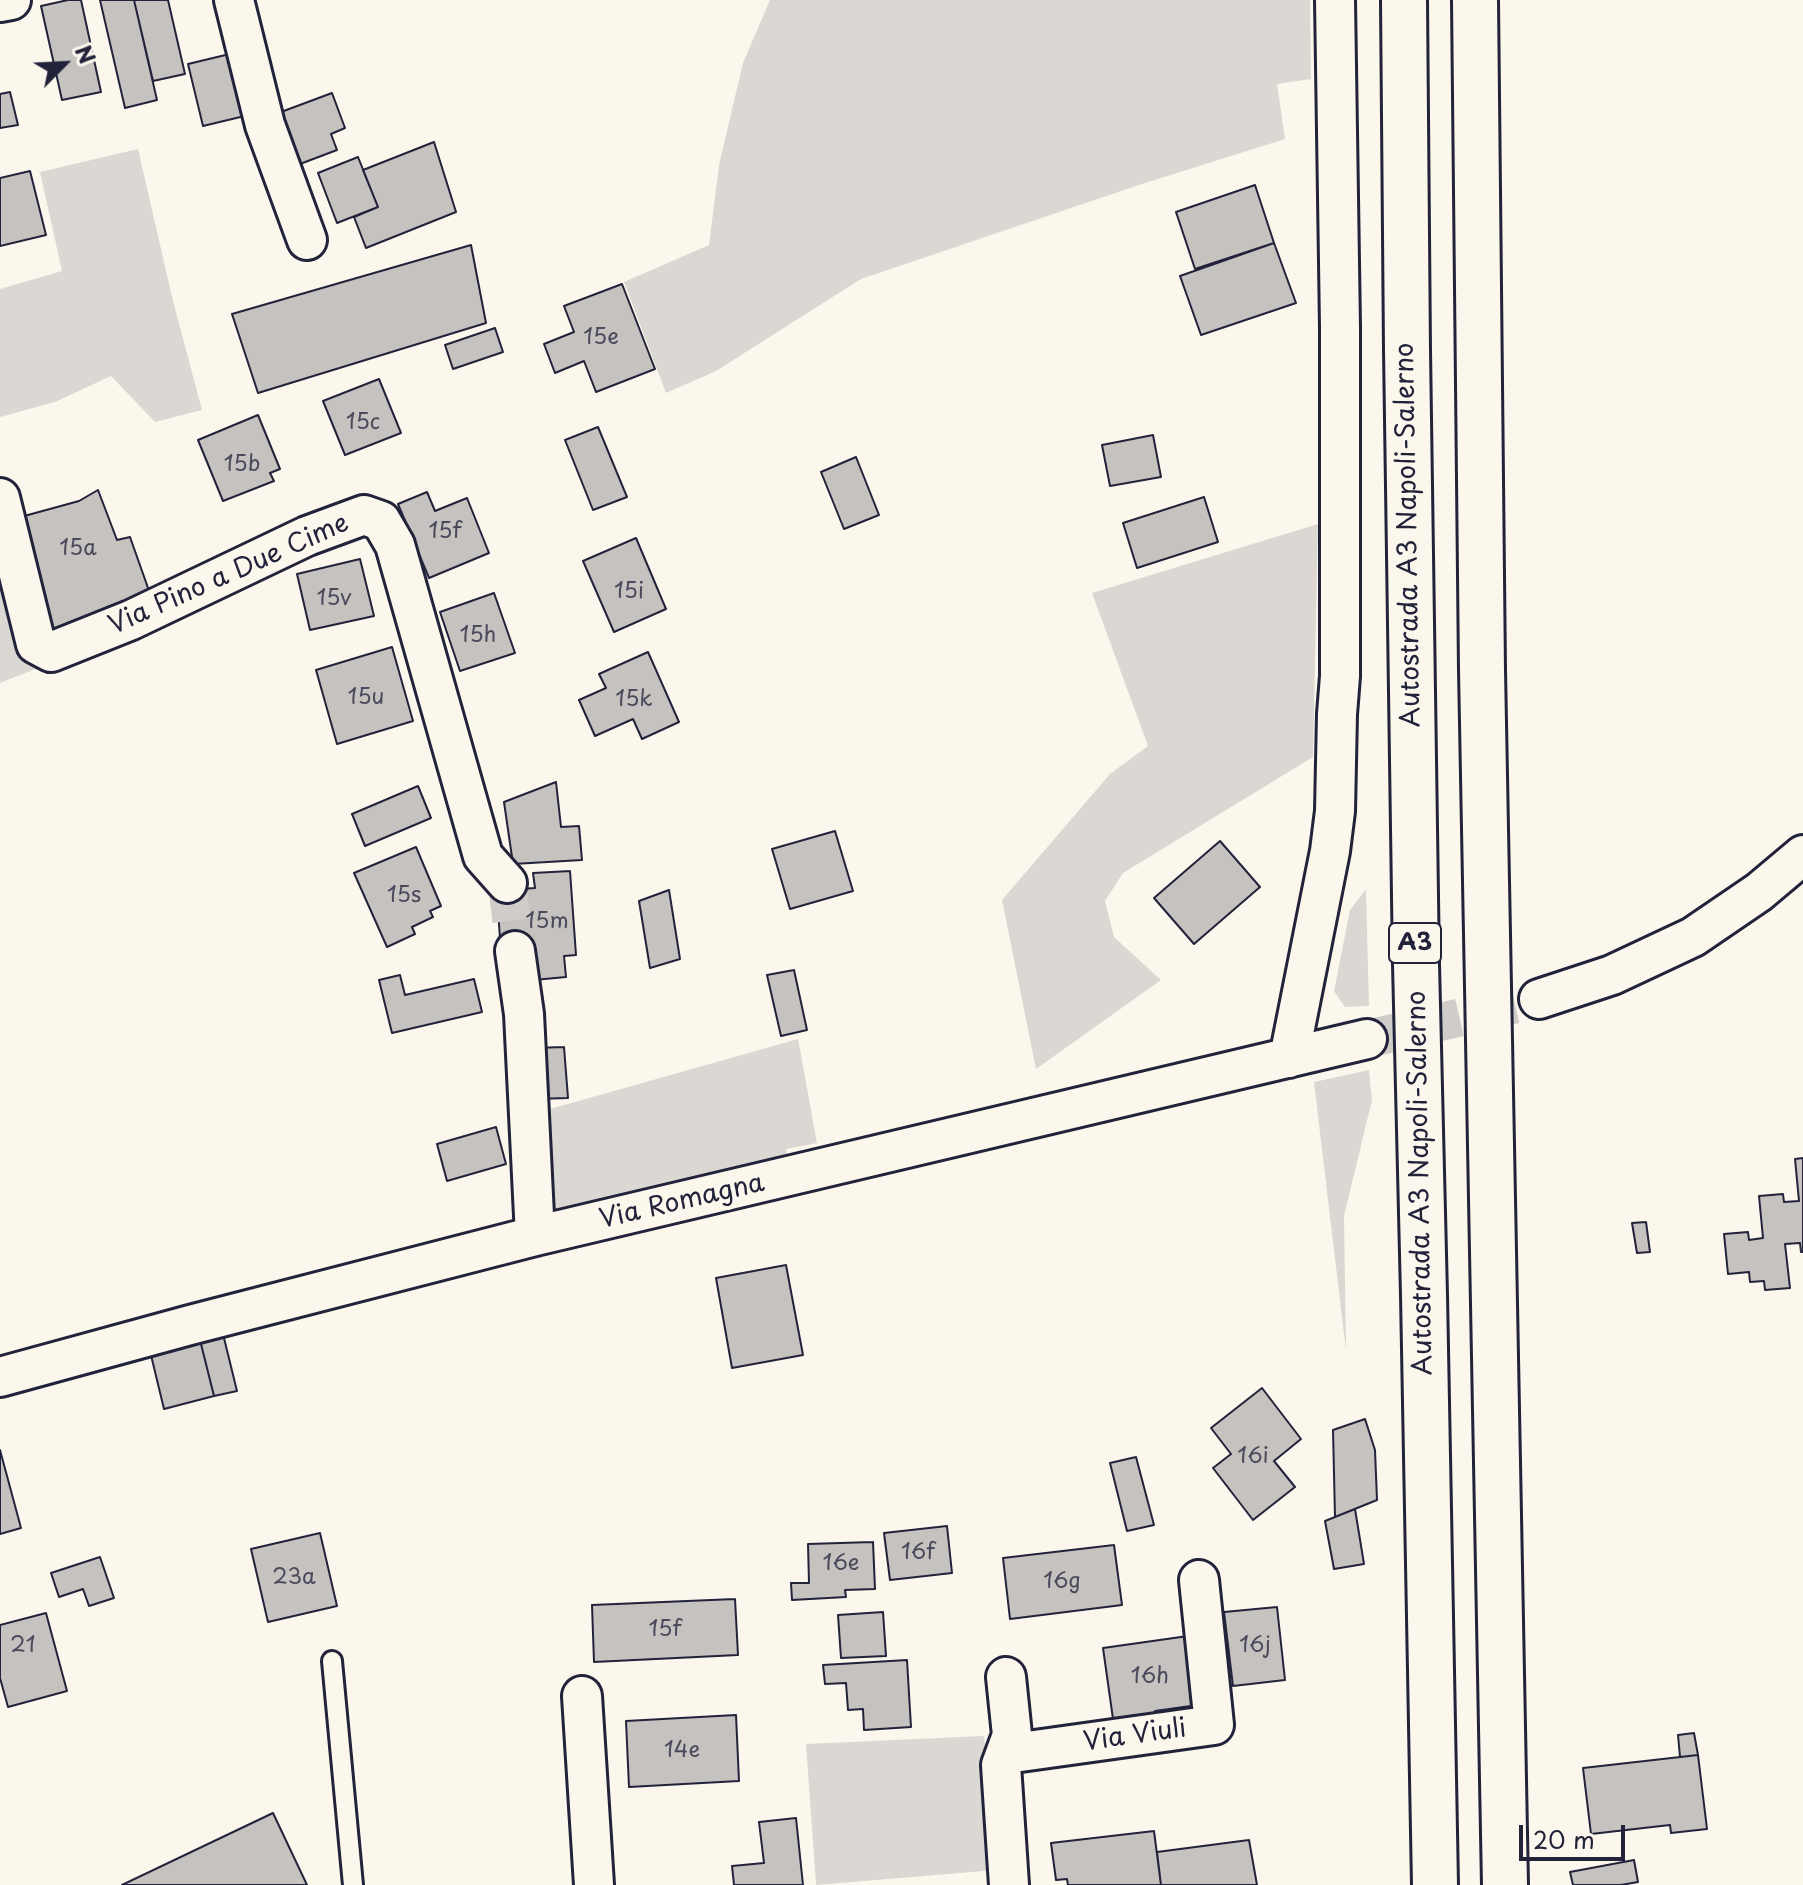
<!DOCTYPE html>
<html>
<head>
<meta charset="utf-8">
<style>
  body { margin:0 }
  #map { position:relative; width:1803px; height:1885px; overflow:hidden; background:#fbf7ec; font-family:"Playpen Sans",sans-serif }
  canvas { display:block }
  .north { position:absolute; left:24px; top:24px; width:80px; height:80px; -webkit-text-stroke:6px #fbf7ec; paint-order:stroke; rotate:66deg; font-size:22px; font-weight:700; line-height:32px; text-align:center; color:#22223b }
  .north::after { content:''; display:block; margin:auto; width:28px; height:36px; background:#22223b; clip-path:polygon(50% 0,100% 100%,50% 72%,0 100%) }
  .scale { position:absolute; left:1519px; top:1825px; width:106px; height:36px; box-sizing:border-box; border:4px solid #22223b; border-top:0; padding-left:10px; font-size:24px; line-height:28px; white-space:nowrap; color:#22223b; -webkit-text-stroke:6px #fbf7ec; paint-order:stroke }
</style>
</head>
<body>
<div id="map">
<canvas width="1803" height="1885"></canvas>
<div class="north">N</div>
<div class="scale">20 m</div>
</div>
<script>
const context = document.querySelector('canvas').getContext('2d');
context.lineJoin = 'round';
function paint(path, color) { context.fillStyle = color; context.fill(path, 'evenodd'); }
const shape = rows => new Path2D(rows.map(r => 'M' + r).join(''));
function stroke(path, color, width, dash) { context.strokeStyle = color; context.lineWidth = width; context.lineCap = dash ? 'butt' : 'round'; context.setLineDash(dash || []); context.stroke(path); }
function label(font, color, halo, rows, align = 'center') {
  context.font = font + ' "Playpen Sans",sans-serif'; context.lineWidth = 8; context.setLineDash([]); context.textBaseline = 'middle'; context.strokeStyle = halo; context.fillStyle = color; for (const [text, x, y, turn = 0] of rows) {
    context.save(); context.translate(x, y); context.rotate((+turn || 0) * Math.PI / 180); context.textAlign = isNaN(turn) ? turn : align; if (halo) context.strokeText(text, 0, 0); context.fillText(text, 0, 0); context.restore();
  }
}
paint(shape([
  [770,0,1310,0,1311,79,1277,84,1285,139,1142,184,861,279,716,371,666,393,624,282,709,245,719,165,743,63],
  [138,149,173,301,202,410,155,422,111,376,55,402,0,417,0,289,62,271,40,172],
  [1318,524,1313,757,1123,873,1105,901,1114,937,1161,980,1036,1069,1002,900,1110,774,1148,746,1092,593],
  [0,537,29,655,38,668,0,683],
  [1366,889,1369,1006,1345,1007,1334,991,1350,910],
  [798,1039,817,1143,786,1149,788,1162,544,1225,536,1113],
  [1369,1070,1372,1100,1344,1216,1346,1351,1314,1082],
  [984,1736,996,1870,816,1885,806,1744]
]), '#dbd8d3');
const building = shape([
  [68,0,81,0,101,92,62,100,41,6,68,0],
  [100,0,134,0,157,100,125,108,100,0],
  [134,0,168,0,185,74,153,81,134,0],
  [238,52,253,114,203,126,188,64,238,52],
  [10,92,18,125,0,128,0,94,10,92],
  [332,93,345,128,331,134,337,150,300,164,281,112,332,93],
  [434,142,456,212,366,248,354,217,378,207,363,170,434,142],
  [358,157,378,207,337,223,318,173,358,157],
  [30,171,46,235,0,246,0,178,30,171],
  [1255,185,1274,243,1195,269,1176,212,1255,185],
  [1274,243,1296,303,1201,335,1180,276,1274,243],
  [471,245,486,323,258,393,232,314,471,245],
  [622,284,655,369,596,392,584,361,555,373,544,344,574,332,564,306,622,284],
  [495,328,503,352,453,369,445,345,495,328],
  [379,379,401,433,345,455,323,401,379,379],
  [258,415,280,469,270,473,274,481,223,501,198,440,258,415],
  [598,427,627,497,593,510,565,440,598,427],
  [1153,435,1161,477,1110,486,1102,445,1153,435],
  [856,457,879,515,844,529,821,472,856,457],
  [98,490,117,540,130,537,153,602,41,641,17,518,79,501,98,490],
  [427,492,435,511,467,498,489,553,429,578,398,504,427,492],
  [1204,497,1218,542,1137,568,1123,523,1204,497],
  [636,538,666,609,614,632,583,561,636,538],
  [360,559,374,616,310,630,297,574,360,559],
  [494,593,515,653,460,671,440,612,494,593],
  [392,647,413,721,337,744,316,670,392,647],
  [648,652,679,722,642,739,633,719,595,736,579,700,606,688,599,674,648,652],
  [556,782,561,827,579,826,582,860,513,864,504,802,556,782],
  [418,786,431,818,365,846,352,814,418,786],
  [835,831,853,891,790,909,772,849,835,831],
  [1220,841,1260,887,1194,944,1154,898,1220,841],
  [416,847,441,906,430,911,433,917,412,927,415,934,387,947,354,873,416,847],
  [570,871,576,955,564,956,566,977,523,981,501,952,496,883,520,889,535,888,533,873,570,871],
  [669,890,680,959,650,968,639,901,669,890],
  [794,970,807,1030,781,1036,767,975,794,970],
  [400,975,405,995,474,979,482,1012,392,1033,379,980,400,975],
  [564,1047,568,1098,535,1099,534,1048,564,1047],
  [496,1127,506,1164,447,1181,437,1144,496,1127],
  [1803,1158,1803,1252,1801,1252,1800,1243,1785,1244,1790,1288,1765,1290,1764,1281,1750,1282,1749,1272,1728,1274,1724,1234,1748,1232,1749,1240,1763,1238,1759,1196,1783,1194,1784,1202,1799,1201,1795,1159,1803,1158],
  [1646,1222,1650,1252,1637,1253,1632,1223,1646,1222],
  [786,1265,803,1355,732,1368,716,1278,786,1265],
  [223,1334,237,1391,214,1396,200,1340,223,1334],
  [200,1340,214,1396,164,1409,150,1351,200,1340],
  [1262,1388,1301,1439,1274,1461,1295,1487,1253,1520,1213,1468,1231,1454,1211,1428,1262,1388],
  [1365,1419,1375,1450,1377,1500,1335,1517,1333,1430,1365,1419],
  [0,1450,21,1528,0,1534,0,1450],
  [1136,1457,1154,1525,1127,1531,1110,1463,1136,1457],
  [1355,1509,1364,1564,1334,1569,1325,1521,1355,1509],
  [947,1526,952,1573,890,1580,884,1533,947,1526],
  [320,1533,337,1606,268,1622,251,1549,320,1533],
  [873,1542,875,1589,845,1590,846,1597,792,1600,791,1583,809,1583,808,1544,873,1542],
  [1114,1545,1122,1605,1010,1619,1003,1558,1114,1545],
  [100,1557,114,1598,89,1606,83,1589,59,1597,51,1573,100,1557],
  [735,1599,738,1655,594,1662,592,1605,735,1599],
  [1277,1607,1285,1680,1233,1686,1224,1612,1277,1607],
  [883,1612,886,1656,841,1658,838,1615,883,1612],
  [46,1613,67,1691,8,1707,0,1678,0,1625,46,1613],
  [1188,1636,1198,1705,1155,1711,1156,1721,1114,1726,1103,1648,1188,1636],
  [907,1660,911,1727,864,1730,863,1709,848,1710,846,1683,825,1684,823,1665,907,1660],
  [736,1715,739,1781,629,1787,626,1721,736,1715],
  [1694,1733,1698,1755,1680,1757,1678,1735,1694,1733],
  [1698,1755,1707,1829,1671,1833,1670,1825,1591,1834,1583,1768,1698,1755],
  [273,1813,307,1885,122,1885,273,1813],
  [796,1818,803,1885,734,1885,732,1866,764,1863,759,1822,796,1818],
  [1154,1831,1161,1885,1068,1885,1067,1879,1056,1880,1051,1843,1154,1831],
  [1249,1840,1257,1885,1161,1885,1157,1852,1249,1840],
  [1634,1860,1638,1882,1621,1885,1573,1885,1570,1872,1634,1860]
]);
paint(building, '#c6c2c0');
stroke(building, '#22223b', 2);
stroke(shape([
  [507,883,515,951],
  [1367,1039,1539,999]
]), '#d0ccc9', 38, [38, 19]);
const service = shape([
  [332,1661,353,1885]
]);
const minor = shape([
  [234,0,265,125,307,240],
  [0,2,11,0],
  [0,498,36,644,51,652,131,620,307,536,364,515,381,521,395,545,483,856,507,883],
  [515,951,524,1014,535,1236],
  [1539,999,1612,975,1693,937,1759,892,1803,855],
  [1289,1058,1330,851,1335,811,1337,714,1340,676,1340,328,1335,0],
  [0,1377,190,1325,535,1236,1367,1039],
  [1006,1677,1012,1735,1001,1765,1009,1885],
  [582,1696,594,1885],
  [1006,1754,1214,1725,1199,1580]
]);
const motorway = shape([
  [1404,0,1407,350,1416,964,1424,1295,1435,1885],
  [1475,0,1482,670,1505,1885]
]);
stroke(service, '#22223b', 24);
stroke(minor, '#22223b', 44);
stroke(motorway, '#22223b', 50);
stroke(service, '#fbf7ec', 18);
stroke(minor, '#fbf7ec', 38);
stroke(motorway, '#fbf7ec', 44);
label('22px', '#4b4a5c', null, [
  ["15e",601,338],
  ["15c",363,423],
  ["15b",242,465],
  ["15f",445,532],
  ["15a",78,549],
  ["15i",629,592],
  ["15v",334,599],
  ["15h",478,636],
  ["15u",366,698],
  ["15k",634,700],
  ["15s",404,896],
  ["15m",547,922],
  ["16i",1253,1457],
  ["16f",918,1553],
  ["16e",841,1564],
  ["23a",294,1578],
  ["16g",1062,1582],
  ["15f",665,1630],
  ["21",23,1646],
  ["16j",1255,1646],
  ["16h",1150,1677],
  ["14e",682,1751]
]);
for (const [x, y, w] of [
  [1415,943,52]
]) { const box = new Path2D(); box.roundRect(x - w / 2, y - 20, w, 40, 6); context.fillStyle = '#fbf7ec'; context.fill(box); stroke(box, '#22223b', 2); }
label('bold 24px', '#22223b', null, [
  ["A3",1415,943]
]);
label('26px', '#22223b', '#fbf7ec', [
  ["Autostrada A3 Napoli-Salerno",1409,535,-91],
  ["Via Pino a Due Cime",229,575,-24],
  ["Autostrada A3 Napoli-Salerno",1421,1183,-91],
  ["Via Romagna",682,1202,-13],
  ["Via Viuli",1135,1736,-8]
]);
</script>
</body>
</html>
